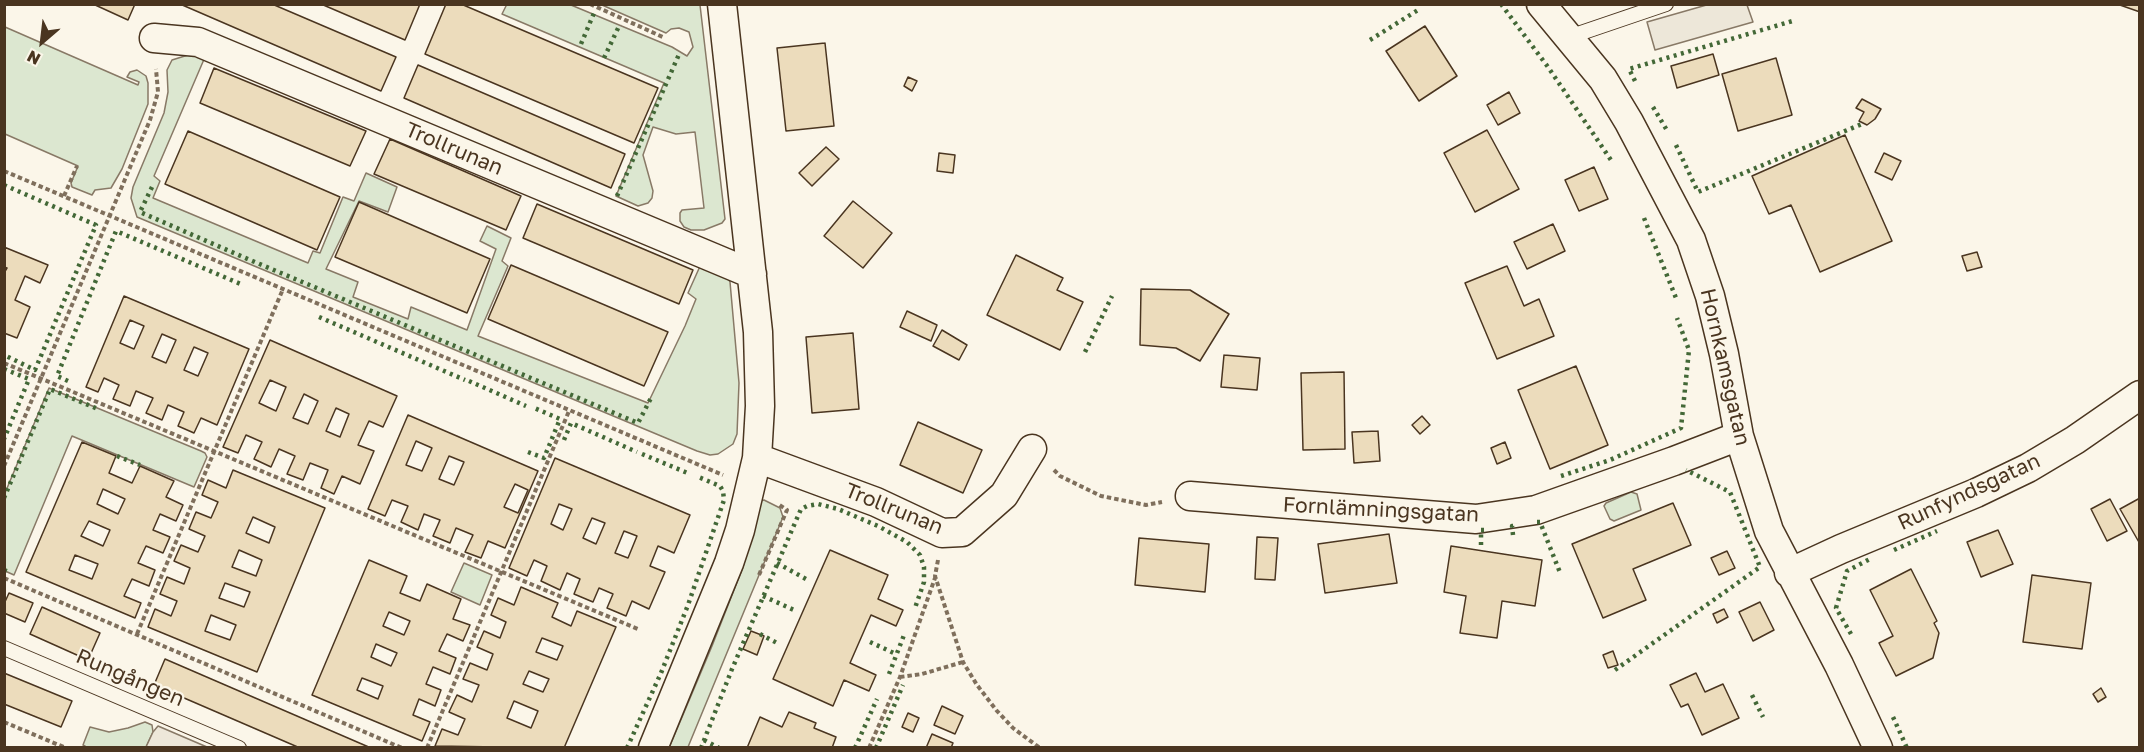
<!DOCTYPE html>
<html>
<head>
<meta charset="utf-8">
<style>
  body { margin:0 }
  #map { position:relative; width:2144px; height:752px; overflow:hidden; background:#fbf6e9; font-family:"Golos Text",sans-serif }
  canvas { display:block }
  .frame { position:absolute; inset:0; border:6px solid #4a3520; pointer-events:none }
  .north { position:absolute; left:12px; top:12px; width:60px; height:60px; -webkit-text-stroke:4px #fbf6e9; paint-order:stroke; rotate:208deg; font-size:16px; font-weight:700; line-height:24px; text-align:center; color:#4a3520 }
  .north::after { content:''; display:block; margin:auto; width:21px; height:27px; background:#4a3520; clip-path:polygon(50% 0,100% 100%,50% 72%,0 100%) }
</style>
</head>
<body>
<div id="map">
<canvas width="2144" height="752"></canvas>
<div class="frame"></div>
<div class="north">N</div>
</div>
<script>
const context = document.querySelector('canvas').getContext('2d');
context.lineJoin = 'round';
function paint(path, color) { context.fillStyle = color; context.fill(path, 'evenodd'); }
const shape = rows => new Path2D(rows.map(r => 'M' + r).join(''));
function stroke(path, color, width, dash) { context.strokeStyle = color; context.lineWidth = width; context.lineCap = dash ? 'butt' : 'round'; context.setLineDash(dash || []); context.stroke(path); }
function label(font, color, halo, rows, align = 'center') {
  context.font = font + ' "Golos Text",sans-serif'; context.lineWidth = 4.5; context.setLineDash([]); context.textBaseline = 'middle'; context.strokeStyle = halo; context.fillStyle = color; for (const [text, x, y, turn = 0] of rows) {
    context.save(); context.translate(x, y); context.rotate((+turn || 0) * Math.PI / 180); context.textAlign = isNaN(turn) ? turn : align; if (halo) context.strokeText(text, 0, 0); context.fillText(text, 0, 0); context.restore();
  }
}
const green = shape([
  [507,4,571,5,672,47,687,56,693,47,689,32,679,28,671,29,666,33,602,5,700,5,725,219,722,223,704,230,691,230,684,227,680,221,680,213,682,210,704,208,695,132,676,134,653,127,643,155,653,191,652,198,648,203,638,206,616,196,664,83,502,14,507,4],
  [5,27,138,85,139,82,127,77,130,72,137,70,146,76,148,83,148,104,122,169,111,188,95,190,92,195,72,187,71,183,78,166,5,134,5,27],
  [188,55,205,57,154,176,160,181,153,198,308,263,313,251,320,253,343,197,354,201,366,173,397,187,388,212,359,201,326,269,358,282,353,297,408,319,411,307,467,330,496,249,480,241,487,226,511,238,502,261,508,266,478,336,648,403,685,326,696,299,688,293,701,264,725,273,730,282,739,383,737,434,733,444,718,454,710,455,697,451,137,217,131,198,133,187,164,113,168,92,167,70,172,60,188,55],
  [49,388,201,451,205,453,207,457,194,487,72,436,14,575,5,571,5,493,49,388],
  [1631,492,1637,494,1641,510,1614,521,1610,519,1604,506,1606,503,1631,492],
  [764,500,780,508,783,517,688,747,669,748,712,646,743,567,756,513,760,501,764,500],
  [464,563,492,575,480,605,451,592,464,563],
  [145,722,152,725,153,732,146,747,88,748,83,745,90,727,109,732,128,728,145,722]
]);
paint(green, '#dce7d0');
stroke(green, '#887966', 1.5);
const parking = shape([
  [1710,4,1747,5,1753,22,1655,50,1647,22,1710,4],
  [158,726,207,747,146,747,153,732,158,726]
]);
paint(parking, '#ede7d9');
stroke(parking, '#887966', 1.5);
const building = shape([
  [93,4,135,4,128,20,93,4],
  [180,4,272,4,396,57,381,91,180,4],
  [321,4,420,4,405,40,321,4],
  [446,4,461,4,658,88,634,143,425,54,446,4],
  [2117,4,2140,4,2140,12,2117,4],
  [1425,26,1457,76,1419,101,1386,51,1425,26],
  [825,43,834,126,786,131,777,48,825,43],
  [1713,54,1719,75,1677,88,1671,66,1713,54],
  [1776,58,1792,115,1738,131,1722,74,1776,58],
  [418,65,625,154,611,188,404,98,418,65],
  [214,68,366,131,350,166,200,103,214,68],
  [908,77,917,81,912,91,904,86,908,77],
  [1509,92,1520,113,1498,125,1487,105,1509,92],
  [1862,99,1881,109,1875,119,1867,125,1859,121,1864,112,1856,108,1862,99],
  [1487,130,1519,189,1475,212,1444,153,1487,130],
  [188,131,340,197,317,250,165,184,188,131],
  [1845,135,1892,241,1820,272,1791,205,1769,214,1752,176,1845,135],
  [390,139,521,196,506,230,374,174,390,139],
  [826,147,839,159,812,186,799,173,826,147],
  [939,153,955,155,953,173,937,171,939,153],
  [1884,153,1901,161,1892,180,1875,172,1884,153],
  [1594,167,1608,199,1579,211,1565,180,1594,167],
  [853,201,892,233,863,268,824,236,853,201],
  [359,202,490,259,467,313,335,257,359,202],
  [537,204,693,270,679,304,523,238,537,204],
  [1553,224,1565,251,1527,269,1514,242,1553,224],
  [4,247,48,265,40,283,25,276,15,300,30,307,17,338,4,333,4,273,7,268,4,267,4,247],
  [1977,252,1982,267,1967,271,1962,256,1977,252],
  [1016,255,1063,278,1057,290,1083,302,1060,350,987,315,1016,255],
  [511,265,668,332,644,386,488,319,511,265],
  [1507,266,1524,306,1539,299,1554,336,1497,359,1465,283,1507,266],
  [1141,289,1190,290,1229,314,1200,361,1176,348,1140,345,1141,289],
  [124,296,249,349,217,425,201,418,194,433,178,426,184,412,168,405,162,420,146,413,153,398,136,391,130,406,113,399,119,385,104,378,98,392,86,387,124,296],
  [130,320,144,326,134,349,120,343,130,320],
  [162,334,176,340,166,363,152,357,162,334],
  [194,347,208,353,198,376,184,370,194,347],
  [907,311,937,325,931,341,900,327,907,311],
  [942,330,967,345,959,360,933,346,942,330],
  [853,333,859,409,812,413,806,337,853,333],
  [270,340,397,396,383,427,369,421,358,445,374,451,360,484,342,476,334,494,321,488,328,470,310,463,303,480,287,474,295,456,279,449,271,467,254,459,262,442,246,435,238,453,223,447,270,340],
  [270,380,286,387,276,411,259,403,270,380],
  [304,394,318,401,308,424,293,418,304,394],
  [336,408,349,414,340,437,326,431,336,408],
  [1224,355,1260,358,1257,390,1221,387,1224,355],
  [1576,366,1608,445,1550,469,1518,390,1576,366],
  [1344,372,1345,449,1303,450,1301,373,1344,372],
  [408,415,538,471,505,548,488,541,481,558,465,552,473,535,456,528,450,543,433,536,440,520,424,514,418,530,401,522,408,506,392,500,385,516,368,509,408,415],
  [416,441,432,448,422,471,406,465,416,441],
  [449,456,464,462,454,485,439,479,449,456],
  [515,484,528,490,518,513,504,507,515,484],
  [1422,416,1430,425,1420,434,1412,425,1422,416],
  [918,422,982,450,963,493,900,465,918,422],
  [1378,431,1380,461,1354,463,1352,432,1378,431],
  [82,442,116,456,109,473,132,483,140,466,174,481,166,497,183,505,176,521,160,514,153,530,170,537,163,553,146,546,138,563,155,570,149,586,132,579,124,596,141,603,135,618,26,572,82,442],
  [103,489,125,499,118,514,97,504,103,489],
  [89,521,110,530,103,546,81,536,89,521],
  [75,555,98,564,92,579,69,570,75,555],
  [1505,442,1511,458,1497,464,1491,448,1505,442],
  [555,458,690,515,674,553,658,546,650,566,665,572,649,609,632,601,626,616,607,608,613,594,599,588,593,602,574,594,580,579,567,573,560,590,541,581,547,566,534,560,527,576,509,568,555,458],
  [559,504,572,509,563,530,551,524,559,504],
  [592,518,605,523,596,544,583,538,592,518],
  [624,531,637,536,628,558,615,553,624,531],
  [233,470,325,508,257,672,148,627,155,609,171,616,177,601,160,594,167,577,184,584,190,568,174,561,181,545,198,552,205,536,189,529,196,512,211,518,218,502,202,495,208,480,226,488,233,470],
  [253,517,275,527,269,543,246,533,253,517],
  [239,550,262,560,256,576,232,567,239,550],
  [225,583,250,592,244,607,219,598,225,583],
  [211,615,236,625,230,640,205,631,211,615],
  [2140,498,2140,544,2120,509,2140,498],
  [2110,499,2127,531,2107,541,2091,509,2110,499],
  [1673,503,1691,545,1633,569,1646,600,1603,618,1572,544,1673,503],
  [1998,530,2013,564,1981,577,1967,542,1998,530],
  [1389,534,1397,583,1325,593,1318,544,1389,534],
  [1257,537,1278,538,1275,580,1255,579,1257,537],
  [1139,538,1209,544,1205,592,1135,585,1139,538],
  [1451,546,1542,560,1535,606,1502,601,1497,638,1460,633,1466,596,1444,592,1451,546],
  [830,550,888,575,878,599,903,610,896,626,871,615,850,663,876,675,869,691,844,680,833,706,773,679,830,550],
  [1727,551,1735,568,1719,575,1711,558,1727,551],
  [369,560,407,576,400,593,420,601,427,584,461,599,453,619,470,625,463,641,447,634,439,651,456,658,450,674,433,667,426,684,441,690,435,706,419,699,413,715,430,722,422,741,312,695,369,560],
  [389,612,410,621,404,635,383,626,389,612],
  [376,644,397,653,391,666,371,657,376,644],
  [362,678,383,686,378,699,357,690,362,678],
  [1911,569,1937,621,1934,623,1939,633,1933,658,1896,676,1879,643,1893,636,1870,590,1911,569],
  [2032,575,2091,583,2082,649,2023,642,2032,575],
  [521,587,558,603,552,617,571,626,577,611,616,627,564,748,435,746,442,729,458,735,465,719,449,712,457,695,472,702,479,685,463,679,470,663,487,670,493,654,477,647,484,631,500,638,506,622,491,615,498,598,514,605,521,587],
  [542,638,563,646,557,660,536,652,542,638],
  [529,671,549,679,543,692,523,684,529,671],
  [514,701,538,711,531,728,507,718,514,701],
  [9,593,33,603,25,622,4,613,4,604,9,593],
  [1760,602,1774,630,1753,641,1739,612,1760,602],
  [42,607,100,633,88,660,30,634,42,607],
  [1724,609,1728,617,1717,623,1713,614,1724,609],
  [751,631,764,636,757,655,743,649,751,631],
  [1613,651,1618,665,1608,668,1603,655,1613,651],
  [165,659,371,748,300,748,154,685,165,659],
  [4,673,72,701,61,727,4,704,4,673],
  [1696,673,1705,692,1723,684,1739,718,1702,735,1688,704,1681,707,1670,685,1696,673],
  [2101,688,2106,697,2098,702,2093,694,2101,688],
  [942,706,963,716,955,734,934,725,942,706],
  [789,712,816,723,814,728,836,737,832,748,747,748,760,717,782,727,789,712],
  [908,713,919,718,913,732,902,727,908,713],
  [932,734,953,743,951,748,926,748,932,734]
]);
paint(building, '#ecdcbc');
stroke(building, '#4a3520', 1.5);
const service = shape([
  [1569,37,1666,4],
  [4,648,239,748]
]);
const minor = shape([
  [1541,4,1603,79,1629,122,1691,240,1710,296,1724,354,1739,436,1769,531,1839,665,1878,748],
  [154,38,198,42,752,274],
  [757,458,876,502,942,533,962,532,1004,495,1032,449],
  [1190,496,1476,519,1536,510,1674,461,1739,436],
  [1789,573,1841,549,1976,493,2028,468,2075,440,2140,395],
  [653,748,729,563,740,530,757,458,760,406,758,332,722,4]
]);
stroke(service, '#4a3520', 16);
stroke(minor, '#4a3520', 31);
stroke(shape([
  [590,4,665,38],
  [4,171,723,475],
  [64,196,77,166],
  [4,363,638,629],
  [4,466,150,120,158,92,156,69],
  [1054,470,1060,476,1101,496,1146,505,1162,502],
  [938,560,935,576,963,662,977,685,997,711,1013,728,1040,748],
  [759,575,787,510,778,504],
  [4,578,402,748],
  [137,634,283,289],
  [900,677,922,674,963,662],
  [4,722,66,748],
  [427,748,569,411],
  [869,748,900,677,935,578]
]), '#7f6f5c', 4, [4.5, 3]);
stroke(service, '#fbf6e9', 14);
stroke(minor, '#fbf6e9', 28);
stroke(shape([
  [1501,4,1548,67,1611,160],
  [1370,40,1418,10],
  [581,44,594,13],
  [604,58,620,24],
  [1635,81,1629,69,1796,20],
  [1653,107,1668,132],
  [1676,145,1698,192,1862,124],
  [4,185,96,225,35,370,4,355],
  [152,187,140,212,250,260,638,423,651,398],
  [617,196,680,52],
  [1644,218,1676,298],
  [319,317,465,380],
  [1085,352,1112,296],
  [4,369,29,379,4,439],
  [68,381,57,376,116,231,243,285],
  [469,381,526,406],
  [564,440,571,423,637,452],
  [528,452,544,458,560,419,532,407],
  [642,454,690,474],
  [117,456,140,465],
  [1561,476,1610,460,1681,428,1689,350,1677,318],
  [4,498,50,389,98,409],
  [1537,522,1540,522,1561,575],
  [1513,535,1512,526,1513,526],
  [1481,545,1481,530,1485,530],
  [1894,550,1937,531],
  [777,563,806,579],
  [4,570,9,572],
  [763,596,794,610],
  [760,634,779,644],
  [1851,634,1836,608,1847,571,1870,559],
  [870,642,896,654],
  [1615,670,1760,567,1730,492,1686,470],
  [889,674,904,635],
  [1752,695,1763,717],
  [1893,717,1907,748],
  [704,740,719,748],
  [627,748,661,673,688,605,724,500,723,491,720,486,696,476],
  [701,748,732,669,801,509,807,506,818,504,838,509,878,526,907,542,920,555,924,567,924,582,915,608],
  [855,748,877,699],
  [876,748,903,685]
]), '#436837', 4.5, [3, 4.5]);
label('21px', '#4a3520', '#fbf6e9', [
  ["Trollrunan",454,149,23],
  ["Hornkamsgatan",1725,367,77],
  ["Runfyndsgatan",1969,492,-25],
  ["Trollrunan",894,509,22],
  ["Fornlämningsgatan",1381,510,3],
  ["Rungången",130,678,23]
]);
</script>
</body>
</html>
